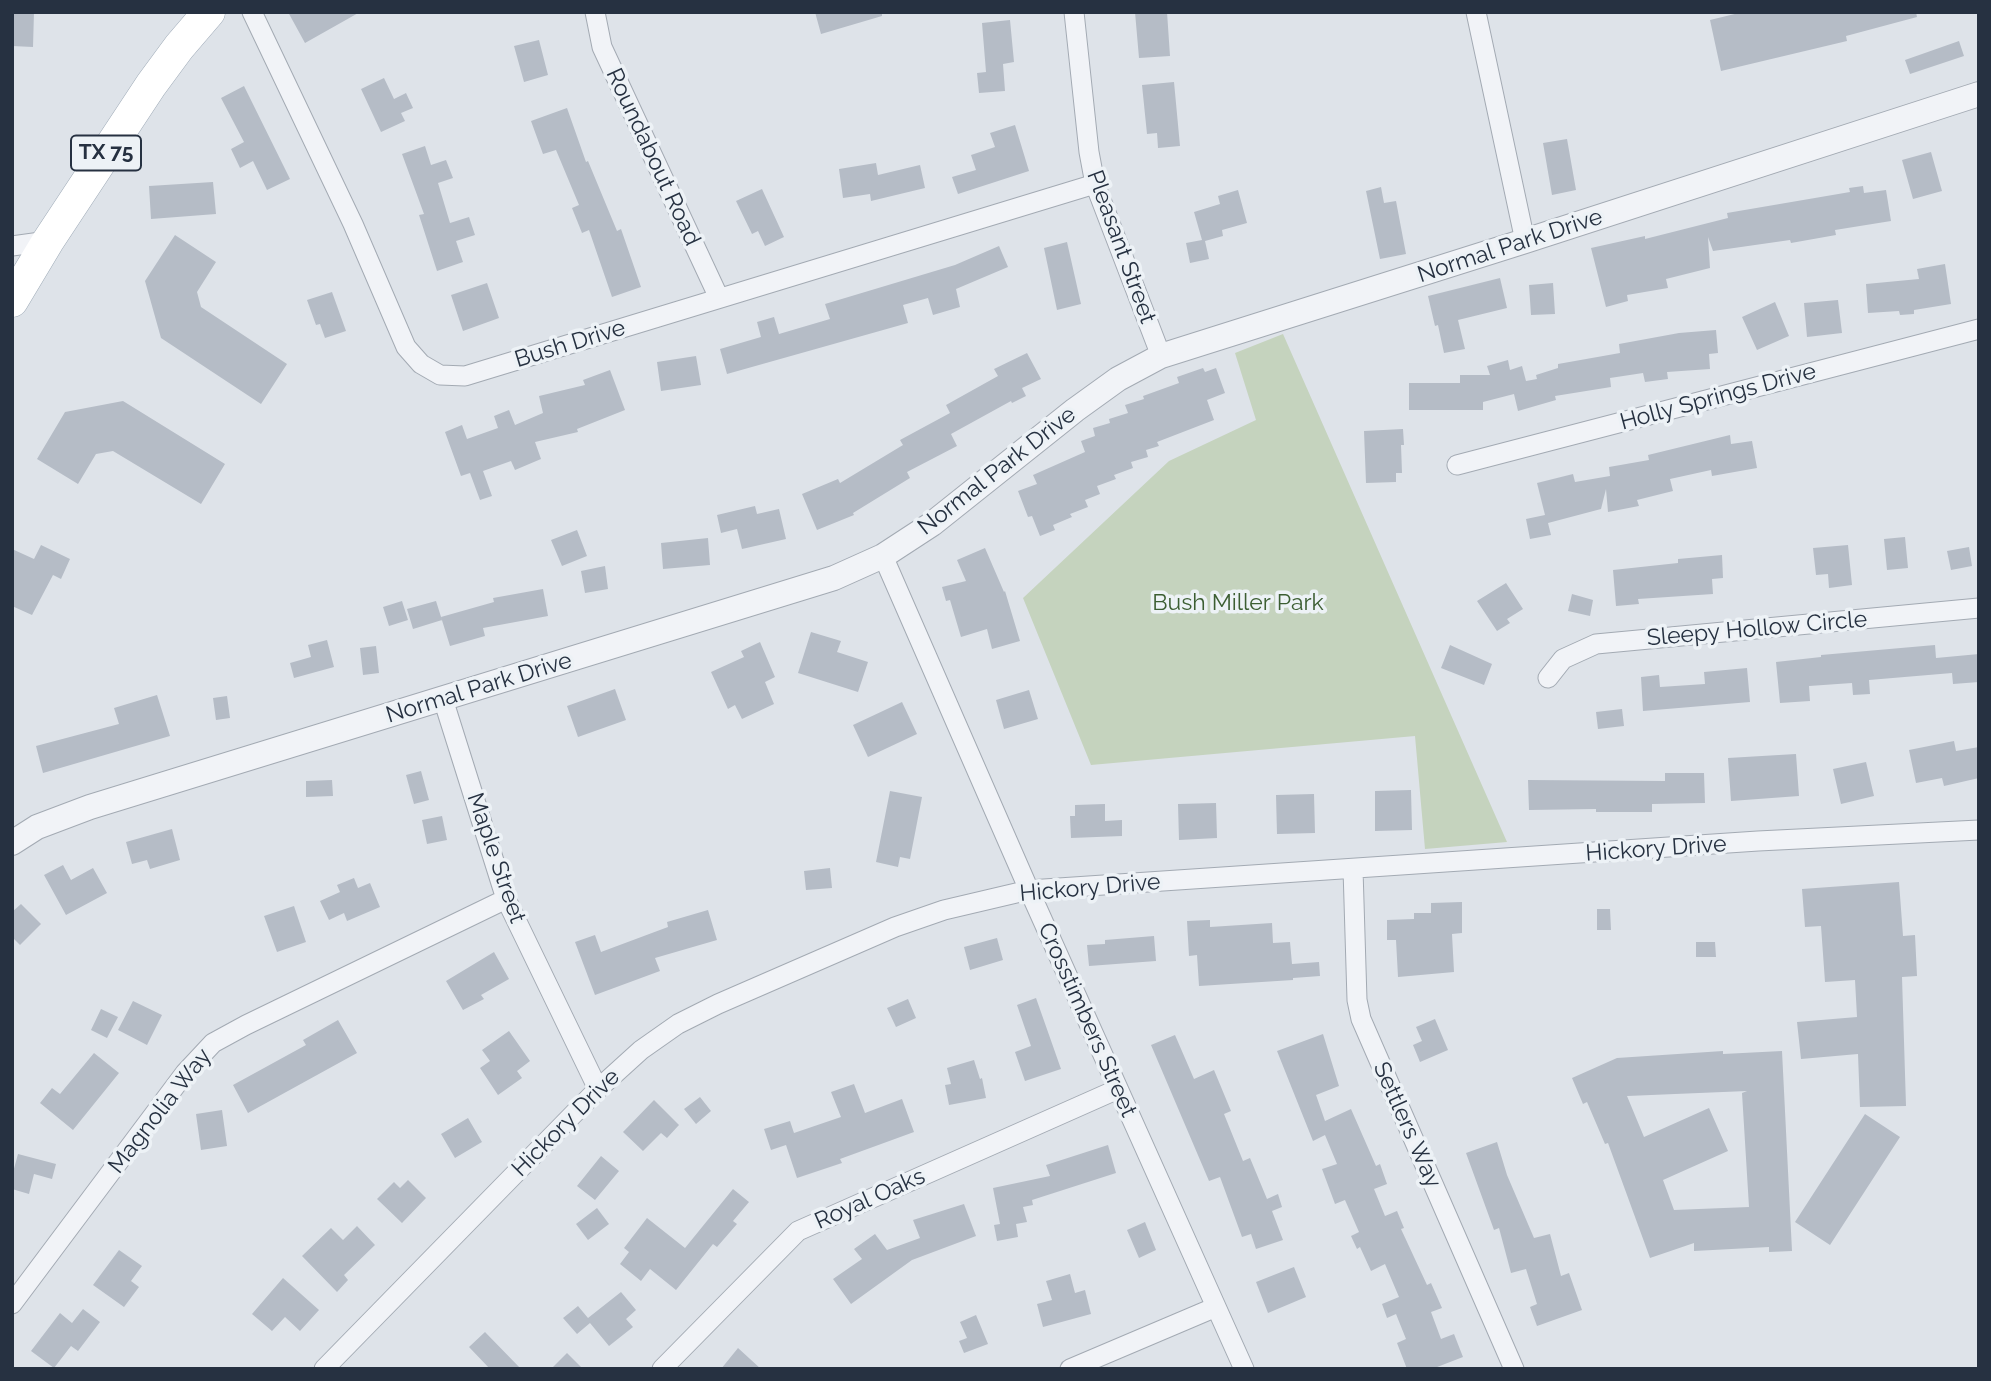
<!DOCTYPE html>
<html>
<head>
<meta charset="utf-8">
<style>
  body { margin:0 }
  #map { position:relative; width:1991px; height:1381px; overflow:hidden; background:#dee3e9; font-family:Raleway,sans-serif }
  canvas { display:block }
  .frame { position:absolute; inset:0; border:14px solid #263141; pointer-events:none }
</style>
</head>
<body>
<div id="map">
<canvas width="1991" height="1381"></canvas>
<div class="frame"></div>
</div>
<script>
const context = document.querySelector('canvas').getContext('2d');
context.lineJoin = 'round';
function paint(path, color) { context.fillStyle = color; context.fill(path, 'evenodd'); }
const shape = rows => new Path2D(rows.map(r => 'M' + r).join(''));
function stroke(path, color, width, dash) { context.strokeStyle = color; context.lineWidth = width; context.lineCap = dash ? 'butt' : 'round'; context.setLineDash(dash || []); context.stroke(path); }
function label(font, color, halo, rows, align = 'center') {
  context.font = font + ' Raleway,sans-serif'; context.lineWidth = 7; context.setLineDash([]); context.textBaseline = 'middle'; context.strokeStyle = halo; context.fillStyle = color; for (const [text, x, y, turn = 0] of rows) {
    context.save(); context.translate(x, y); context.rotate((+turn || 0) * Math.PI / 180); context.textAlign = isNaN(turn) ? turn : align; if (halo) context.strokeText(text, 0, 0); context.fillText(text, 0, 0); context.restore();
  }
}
paint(shape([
  [1283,334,1507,842,1425,849,1415,736,1091,765,1023,598,1169,461,1256,420,1235,353]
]), '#c5d3be');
paint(shape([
  [12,12,34,12,33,47,12,46],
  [288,12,360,12,305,43],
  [815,12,882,12,882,16,821,34],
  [1135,12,1167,12,1170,56,1139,58],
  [1743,12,1916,12,1917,17,1846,36,1847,41,1721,71,1710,20],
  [1010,20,1014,62,1003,64,1005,91,979,93,977,73,986,72,982,23],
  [539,40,548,75,524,82,514,46],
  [1959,41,1964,56,1910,74,1905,60],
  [384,78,394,99,406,93,413,108,401,113,405,121,381,132,361,89],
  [1174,82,1180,146,1158,148,1157,133,1147,134,1142,85],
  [244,86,290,179,267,190,253,161,240,168,231,149,244,142,221,98],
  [567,108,586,162,588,161,617,231,621,229,641,287,612,297,589,230,582,233,572,208,579,205,556,150,543,154,531,121],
  [1015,125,1029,171,958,194,952,177,976,170,971,155,995,147,990,133],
  [1567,139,1576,190,1552,195,1543,143],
  [425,146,431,165,446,160,453,178,438,183,450,223,469,217,475,235,456,241,463,262,437,271,419,215,424,214,402,154],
  [1931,152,1942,191,1913,199,1902,160],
  [876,163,878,175,920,165,925,188,871,201,870,194,843,198,839,169],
  [213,182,216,214,151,219,149,186],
  [1863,186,1864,193,1886,190,1891,221,1835,230,1836,235,1791,243,1790,240,1713,251,1708,237,1710,268,1666,279,1668,288,1627,295,1628,301,1606,307,1591,248,1645,236,1645,239,1728,218,1727,213,1850,192,1849,188],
  [1381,187,1384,203,1396,201,1406,254,1380,259,1366,191],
  [762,189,784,237,765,246,758,231,752,234,736,201],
  [1238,190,1247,223,1222,230,1223,236,1205,241,1209,259,1190,263,1186,243,1202,240,1194,212,1220,204,1218,196],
  [175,235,216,262,197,292,201,307,287,364,261,404,161,338,145,281],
  [1067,242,1081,304,1057,310,1044,248],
  [999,246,1008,267,956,289,960,307,933,315,928,298,903,305,908,323,727,374,720,349,761,337,757,322,774,317,779,334,830,319,825,304,955,265],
  [1945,264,1951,304,1914,310,1914,314,1900,315,1899,311,1868,313,1866,284,1919,279,1917,269],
  [1500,278,1507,308,1458,320,1465,349,1444,353,1438,325,1435,326,1428,296],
  [487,283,499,318,463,331,451,295],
  [1553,283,1555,314,1531,315,1529,285],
  [332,292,346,331,325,338,320,324,316,325,307,300],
  [1838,300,1842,333,1807,337,1804,303],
  [1775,302,1789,336,1757,350,1742,317],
  [1716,330,1718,353,1709,354,1710,369,1667,372,1668,379,1645,382,1643,373,1610,378,1611,387,1555,396,1556,400,1518,411,1514,394,1483,402,1483,410,1409,410,1409,383,1460,383,1460,375,1490,375,1487,366,1508,360,1510,370,1522,366,1526,381,1537,379,1536,375,1558,368,1558,364,1620,353,1619,344,1679,333],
  [1027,353,1041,379,1022,388,1026,396,1012,403,1011,401,951,434,957,446,907,472,910,478,853,513,854,515,817,530,802,494,838,479,840,483,903,445,900,440,950,413,946,405,998,376,994,369],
  [696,356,701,385,661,391,657,362],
  [1203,368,1205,372,1216,368,1225,393,1207,400,1214,420,1157,442,1159,446,1146,450,1148,457,1131,462,1133,468,1114,475,1116,479,1097,486,1100,494,1085,500,1088,507,1070,514,1072,517,1053,525,1055,530,1040,536,1032,516,1028,517,1018,491,1037,484,1033,475,1085,452,1081,441,1095,436,1093,428,1110,423,1109,419,1128,413,1125,405,1144,399,1143,396,1179,383,1177,377],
  [610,370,625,410,577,429,578,432,535,442,541,459,515,470,511,461,483,471,492,496,480,500,470,473,461,476,445,432,462,425,467,439,498,428,494,416,509,410,515,425,543,413,539,396,585,385,583,380],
  [123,401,225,464,201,504,113,451,96,454,78,484,37,459,65,412],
  [1403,429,1404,445,1401,445,1402,473,1396,473,1396,482,1366,483,1364,431],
  [1730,435,1731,444,1752,441,1757,468,1712,476,1711,470,1670,479,1673,491,1637,500,1639,506,1608,512,1606,489,1601,509,1548,523,1551,535,1530,539,1526,519,1545,515,1537,483,1573,474,1575,482,1610,476,1609,467,1649,460,1648,455],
  [755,506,757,514,779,509,786,539,742,549,737,529,721,533,717,515],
  [577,530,587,556,562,566,551,540],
  [1905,537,1908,568,1887,570,1884,539],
  [708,538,710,565,663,569,661,543],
  [41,545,70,559,61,579,53,575,32,615,12,606,12,549,34,559],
  [1848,545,1852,585,1829,588,1828,574,1816,575,1813,548],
  [1969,547,1972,566,1951,570,1947,551],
  [985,548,1004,592,1005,591,1020,641,992,649,987,629,961,637,950,600,946,601,942,587,966,581,957,560],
  [1722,555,1723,578,1712,579,1713,594,1638,599,1639,604,1616,606,1613,570,1678,563,1678,559],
  [605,566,608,589,585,593,581,571],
  [1506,583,1523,609,1507,619,1510,623,1497,631,1477,601],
  [543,589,548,616,483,628,485,636,450,646,441,617,494,602,493,598],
  [1572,594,1593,600,1590,616,1568,611],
  [402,601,408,620,389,626,383,607],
  [436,601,442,620,413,629,407,609],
  [811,632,841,641,837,652,868,662,858,692,798,673],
  [327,640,334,667,294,678,290,663,311,657,308,645],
  [760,642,775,677,765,682,774,704,742,719,735,705,728,709,711,672,744,657,741,651],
  [1450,645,1492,664,1484,685,1441,668],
  [1935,645,1936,658,1979,654,1979,682,1953,684,1952,673,1869,680,1870,694,1853,695,1852,683,1809,686,1810,701,1780,703,1776,662,1821,657,1821,655],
  [376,646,379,673,363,675,360,648],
  [1747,668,1750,702,1643,711,1641,677,1659,675,1660,687,1705,684,1704,672],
  [615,689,626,720,578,737,567,706],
  [1029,690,1038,719,1004,729,996,700],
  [157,695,170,736,43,773,36,746,119,724,114,708],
  [227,696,230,718,216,720,213,698],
  [902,702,917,734,868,757,853,725],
  [1622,709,1624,726,1598,729,1596,712],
  [1954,741,1956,751,1979,747,1979,778,1944,786,1942,778,1916,783,1909,750],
  [1796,754,1799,796,1731,801,1728,758],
  [1866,762,1874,796,1841,804,1833,769],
  [421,771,429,800,414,804,406,775],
  [1665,773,1704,773,1705,803,1652,804,1652,812,1596,812,1596,809,1529,810,1528,780,1665,781],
  [332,780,333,796,306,797,306,781],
  [1411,790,1412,830,1375,831,1375,791],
  [890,791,922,797,910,859,900,857,898,867,876,862],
  [1314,794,1315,833,1277,834,1276,795],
  [1216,803,1217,838,1179,840,1178,804],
  [1105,804,1105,821,1122,820,1122,836,1071,838,1070,816,1075,816,1075,805],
  [442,816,447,840,427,844,422,820],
  [172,829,180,860,150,869,147,860,132,864,126,842],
  [63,865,71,880,93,868,107,893,66,915,44,875],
  [830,868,832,888,806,890,804,871],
  [354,878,358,888,370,883,380,907,347,921,344,913,329,920,320,901,340,892,337,885],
  [1899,882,1903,936,1915,935,1917,976,1902,977,1906,1106,1860,1107,1858,1054,1801,1059,1797,1022,1857,1017,1855,980,1825,982,1821,926,1805,927,1802,889],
  [1462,902,1462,933,1452,934,1454,972,1398,977,1396,940,1387,940,1387,920,1414,919,1414,913,1431,913,1431,903],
  [21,904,41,924,20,945,12,937,12,912],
  [294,906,306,942,277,952,264,916],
  [1597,909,1610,909,1611,930,1597,930],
  [708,910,717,940,655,958,660,971,595,995,575,942,595,935,601,952,668,927,667,922],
  [1210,920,1210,927,1272,923,1273,943,1290,942,1292,964,1319,962,1320,976,1293,978,1293,980,1199,986,1197,955,1189,956,1187,921],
  [1154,936,1156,961,1089,966,1087,945,1105,944,1105,940],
  [997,938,1003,960,970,970,964,947],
  [1696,942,1715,942,1716,957,1696,957],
  [494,952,509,979,481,995,484,999,463,1010,446,981],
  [1036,998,1061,1069,1025,1081,1015,1052,1031,1046,1017,1005],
  [908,999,916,1018,896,1027,887,1008],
  [133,1001,162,1015,147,1045,118,1030],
  [101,1009,118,1017,107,1038,91,1030],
  [1435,1019,1448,1050,1420,1062,1413,1045,1422,1041,1416,1027],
  [338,1020,357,1053,248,1113,233,1085,306,1045,303,1040],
  [509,1031,530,1061,517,1071,522,1078,498,1095,480,1068,490,1061,482,1050],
  [1323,1034,1339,1086,1316,1095,1325,1121,1351,1109,1376,1166,1380,1164,1387,1184,1374,1189,1385,1216,1397,1211,1404,1228,1401,1229,1427,1285,1431,1283,1442,1308,1431,1312,1441,1339,1454,1334,1463,1357,1432,1369,1407,1369,1397,1343,1406,1339,1396,1314,1387,1318,1382,1304,1399,1297,1385,1264,1371,1271,1360,1247,1357,1249,1351,1236,1359,1232,1345,1200,1335,1204,1322,1169,1337,1164,1325,1135,1313,1141,1277,1051],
  [1175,1035,1194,1079,1214,1070,1231,1111,1224,1114,1243,1161,1250,1158,1267,1199,1278,1194,1282,1207,1272,1211,1283,1240,1256,1249,1251,1234,1242,1237,1220,1177,1209,1181,1151,1045],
  [1723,1051,1723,1054,1782,1051,1792,1251,1769,1252,1769,1247,1694,1251,1694,1243,1650,1258,1608,1143,1605,1144,1587,1102,1583,1104,1572,1078,1617,1058],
  [1747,1091,1742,1093,1749,1207,1674,1210,1663,1180,1728,1151,1709,1108,1644,1137,1627,1096],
  [94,1053,119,1073,73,1130,40,1103,52,1088,60,1094],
  [974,1060,980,1079,982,1078,986,1098,949,1105,945,1085,951,1084,947,1068],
  [854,1084,865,1113,902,1099,914,1132,840,1159,842,1163,797,1178,786,1145,771,1150,764,1129,790,1121,794,1133,841,1117,831,1092],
  [700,1097,711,1111,696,1124,684,1109],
  [654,1100,679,1125,667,1138,661,1133,643,1151,623,1132],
  [222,1110,227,1146,201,1150,196,1114],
  [1865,1114,1900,1137,1830,1245,1795,1222],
  [468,1118,482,1142,455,1158,441,1134],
  [1497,1142,1507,1175,1534,1238,1550,1234,1561,1276,1569,1273,1582,1310,1537,1326,1530,1307,1537,1304,1526,1269,1511,1273,1499,1228,1494,1230,1466,1153],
  [1108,1145,1116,1173,1032,1200,1033,1205,1023,1207,1027,1222,1016,1224,1018,1237,997,1241,994,1225,1000,1224,993,1188,1050,1176,1046,1165],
  [18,1154,56,1164,52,1179,34,1174,29,1194,12,1189,12,1176],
  [601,1156,619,1171,595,1200,577,1186],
  [408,1180,426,1198,402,1223,377,1199,394,1182,400,1188],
  [733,1189,749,1202,733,1221,737,1224,717,1247,713,1244,676,1290,650,1269,641,1281,620,1264,629,1252,624,1248,647,1218,685,1248],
  [964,1204,976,1236,912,1260,851,1304,833,1279,862,1259,854,1249,875,1234,887,1250,920,1238,913,1220],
  [597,1208,609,1224,588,1240,576,1224],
  [1145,1222,1156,1250,1139,1258,1127,1230],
  [357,1226,375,1245,344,1275,348,1280,337,1292,302,1256,331,1228,343,1240],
  [119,1250,142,1266,131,1281,139,1287,124,1307,93,1285],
  [1294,1267,1306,1297,1268,1313,1256,1282],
  [1070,1274,1075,1293,1085,1290,1091,1314,1043,1327,1037,1304,1052,1300,1046,1281],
  [283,1278,319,1310,300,1331,285,1317,272,1331,252,1314],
  [621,1292,636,1310,626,1319,633,1327,609,1346,590,1323,577,1334,563,1318,578,1306,588,1318],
  [83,1309,100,1322,78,1351,71,1346,54,1368,31,1351,60,1313,72,1323],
  [976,1315,988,1344,964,1353,959,1341,967,1338,960,1322],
  [485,1332,521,1369,490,1369,469,1347],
  [738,1348,761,1369,721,1369],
  [567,1353,583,1369,551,1369]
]), '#b5bcc6');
const minor = shape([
  [252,12,353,224,406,347,421,364,440,375,465,376,1095,184],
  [595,12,602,47,719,298],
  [1074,12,1089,152,1095,184,1161,356],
  [1476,12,1525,241],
  [12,246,48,241],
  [1457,465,1979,329],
  [883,556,1029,890,1244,1369],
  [1548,678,1563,659,1596,644,1979,608],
  [443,699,506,899,598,1089],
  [1353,869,1357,1000,1361,1019,1514,1369],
  [12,1304,185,1073,213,1043,246,1025,506,899],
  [324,1369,598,1089,641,1050,678,1024,718,1004,895,927,944,910,1029,890,1758,841,1979,830],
  [662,1369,798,1231,1118,1089],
  [1070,1369,1216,1307]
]);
const tertiary = shape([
  [12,843,37,827,90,807,834,578,883,556,932,524,1075,410,1118,379,1161,356,1525,241,1979,94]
]);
const primary = shape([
  [12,301,48,241,151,85,179,47,209,12]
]);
stroke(minor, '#a3aab3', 21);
stroke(tertiary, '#a3aab3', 26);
stroke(primary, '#9ca8b5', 33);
stroke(minor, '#f1f3f7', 19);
stroke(tertiary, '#f1f3f7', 24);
stroke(primary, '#fff', 32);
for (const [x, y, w] of [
  [106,153,70]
]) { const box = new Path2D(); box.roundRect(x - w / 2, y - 17.5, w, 35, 5); context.fillStyle = '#edf2f6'; context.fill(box); stroke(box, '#263141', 2); }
label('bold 21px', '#263141', null, [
  ["TX 75",106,153]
]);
label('23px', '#263141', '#edf2f6', [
  ["Roundabout Road",653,157,65],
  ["Normal Park Drive",1510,246,-18],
  ["Pleasant Street",1121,247,70],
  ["Bush Drive",570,344,-17],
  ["Holly Springs Drive",1718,397,-15],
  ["Normal Park Drive",997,471,-38],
  ["Sleepy Hollow Circle",1757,629,-5],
  ["Normal Park Drive",479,688,-17],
  ["Hickory Drive",1656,849,-4],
  ["Maple Street",496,858,71],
  ["Hickory Drive",1090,888,-5],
  ["Crosstimbers Street",1087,1020,66],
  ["Magnolia Way",160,1111,-52],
  ["Hickory Drive",566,1123,-45],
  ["Settlers Way",1407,1125,66],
  ["Royal Oaks",870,1199,-24]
]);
label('23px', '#3c5e32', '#edf2f6', [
  ["Bush Miller Park",1238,603]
]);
</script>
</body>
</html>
